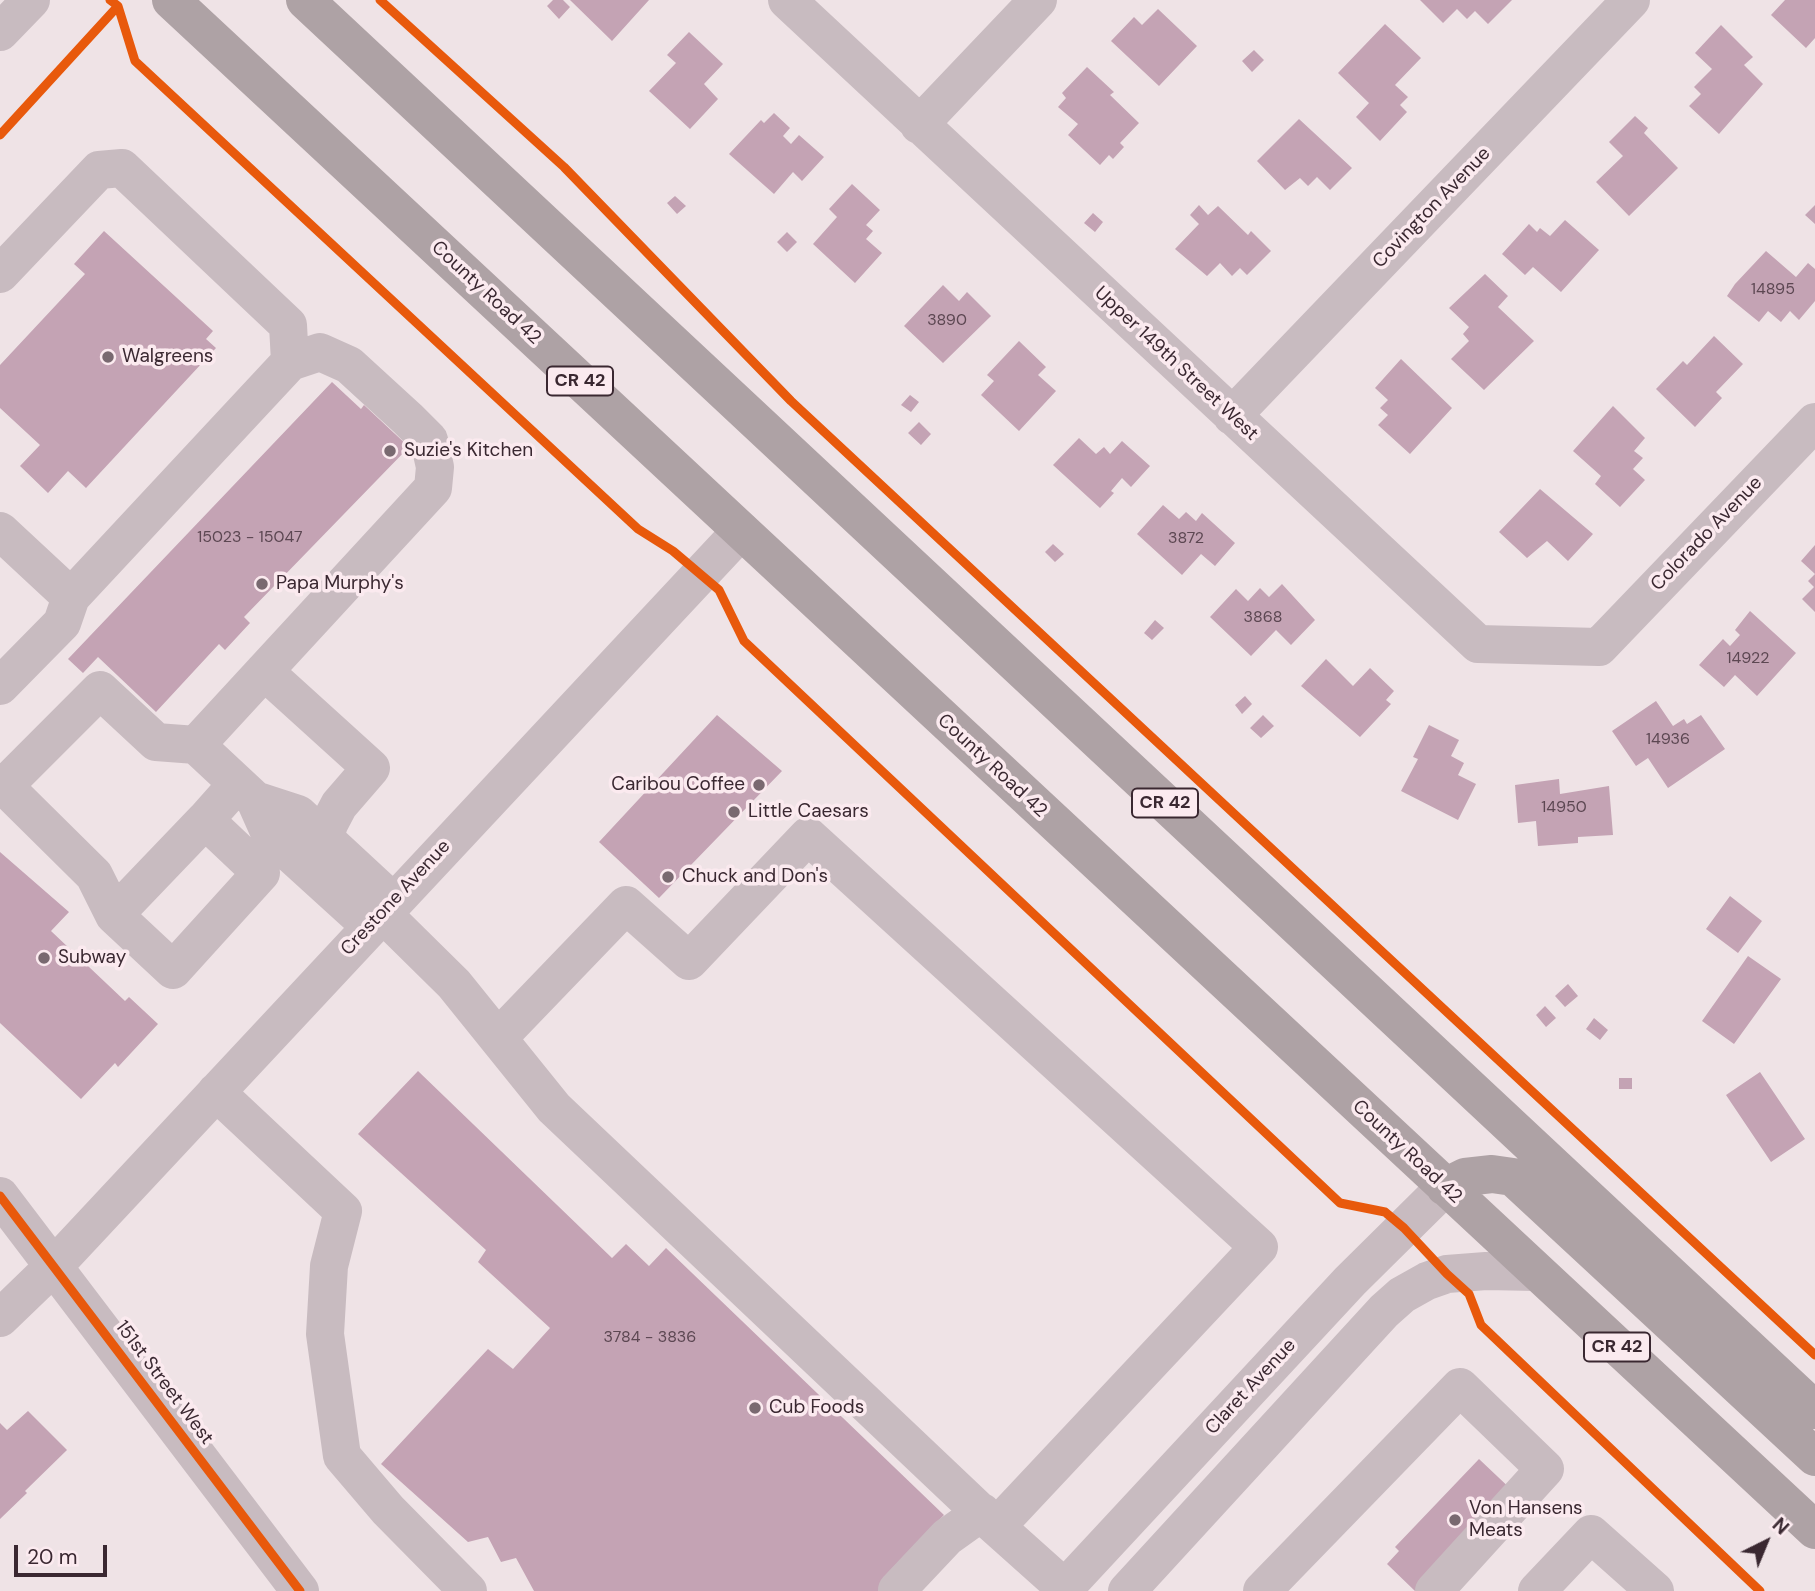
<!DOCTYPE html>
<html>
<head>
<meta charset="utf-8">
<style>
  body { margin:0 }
  #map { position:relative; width:1815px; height:1591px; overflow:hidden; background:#efe3e6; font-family:"DM Sans",sans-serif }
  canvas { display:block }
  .north { position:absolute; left:1731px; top:1507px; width:70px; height:70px; -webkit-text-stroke:5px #fbeaef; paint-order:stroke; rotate:43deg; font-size:19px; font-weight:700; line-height:28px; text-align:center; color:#3a2831 }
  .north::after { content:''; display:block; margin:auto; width:24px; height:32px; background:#3a2831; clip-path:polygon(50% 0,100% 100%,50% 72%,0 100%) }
  .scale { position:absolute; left:14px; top:1545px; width:93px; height:32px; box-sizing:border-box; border:4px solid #3a2831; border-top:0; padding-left:9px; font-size:21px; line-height:24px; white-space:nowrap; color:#3a2831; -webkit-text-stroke:5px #fbeaef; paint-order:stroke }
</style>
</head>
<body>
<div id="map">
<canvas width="1815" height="1591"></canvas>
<div class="north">N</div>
<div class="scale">20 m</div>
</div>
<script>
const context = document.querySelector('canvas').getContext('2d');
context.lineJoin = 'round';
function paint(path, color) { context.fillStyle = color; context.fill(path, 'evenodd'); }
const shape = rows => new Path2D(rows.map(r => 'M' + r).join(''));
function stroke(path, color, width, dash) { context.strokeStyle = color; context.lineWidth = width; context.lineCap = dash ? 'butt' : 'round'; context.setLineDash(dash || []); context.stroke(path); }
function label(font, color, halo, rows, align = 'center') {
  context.font = font + ' "DM Sans",sans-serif'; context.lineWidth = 7; context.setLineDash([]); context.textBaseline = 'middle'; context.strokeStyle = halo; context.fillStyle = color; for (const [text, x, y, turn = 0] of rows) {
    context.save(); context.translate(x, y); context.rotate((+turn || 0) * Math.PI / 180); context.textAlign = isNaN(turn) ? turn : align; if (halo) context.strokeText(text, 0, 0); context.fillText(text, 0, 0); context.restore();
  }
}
paint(shape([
  [553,0,563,0,570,7,559,19,547,6],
  [570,0,649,0,612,41],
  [1420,0,1512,0,1488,24,1475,11,1467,19,1457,9,1443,23],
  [1785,0,1815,0,1815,38,1806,48,1771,15],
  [1158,9,1197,46,1159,86,1111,41,1134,17,1142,25],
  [1385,24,1421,58,1395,85,1408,97,1400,105,1407,112,1380,141,1356,117,1369,103,1338,73],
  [1721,25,1753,57,1744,65,1763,84,1719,134,1689,106,1701,94,1694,87,1712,69,1695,53],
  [689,32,723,64,704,84,718,99,690,129,649,91,676,63,667,55],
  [1254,50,1264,60,1252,72,1242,61],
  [1087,67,1114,92,1110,95,1139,123,1120,143,1124,147,1113,159,1109,155,1100,165,1068,135,1078,124,1058,107,1066,98,1062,93],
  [774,113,790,128,783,136,791,144,799,135,824,157,802,181,793,172,774,194,729,154,761,120,764,123],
  [1635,116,1648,128,1644,133,1678,168,1629,216,1596,182,1623,156,1609,142],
  [1299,119,1352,168,1330,190,1317,177,1308,186,1300,178,1285,190,1257,161],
  [852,184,880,210,866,225,873,231,866,239,882,253,855,283,813,244,837,217,829,209],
  [675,196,686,206,677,214,667,203],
  [1199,205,1208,215,1218,206,1248,235,1251,231,1271,251,1247,275,1240,268,1232,276,1220,263,1207,276,1175,249,1199,224,1190,215],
  [1815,205,1815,224,1805,215],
  [1093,213,1103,222,1095,232,1084,223],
  [1565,220,1599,250,1561,292,1533,267,1525,275,1502,254,1529,224,1537,232,1540,228,1550,236],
  [104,231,213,331,206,339,216,348,86,488,68,471,48,493,20,466,40,445,0,408,0,365,85,274,74,264],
  [787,232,797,242,787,252,777,242],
  [1766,251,1796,277,1808,263,1815,269,1815,301,1799,320,1790,311,1781,322,1768,311,1759,322,1727,296,1735,284],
  [1485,274,1508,296,1498,307,1534,341,1484,390,1451,359,1469,341,1463,334,1469,327,1449,308],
  [943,285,959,301,967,292,991,316,943,363,904,326],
  [1714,336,1743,364,1716,392,1722,398,1695,427,1656,389,1683,361,1687,365],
  [1019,341,1046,367,1038,375,1056,391,1019,431,981,395,994,381,987,375],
  [1401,359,1452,408,1410,454,1378,425,1388,415,1380,408,1388,400,1375,388],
  [332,382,361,409,364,405,409,447,244,617,250,623,225,650,219,644,156,712,98,657,83,673,68,659],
  [910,395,919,402,911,412,901,405],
  [1613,406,1645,438,1634,451,1643,458,1633,469,1645,480,1620,507,1595,484,1601,476,1573,451],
  [919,422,931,434,921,445,908,433],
  [1079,438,1096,454,1104,447,1110,454,1122,441,1150,466,1131,487,1122,478,1111,491,1114,493,1100,508,1053,465],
  [1540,489,1593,534,1568,561,1547,541,1527,558,1499,532],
  [1163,505,1179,519,1186,512,1196,521,1202,513,1235,543,1215,566,1201,554,1182,575,1137,534],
  [1053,544,1064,554,1055,562,1045,552],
  [1815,545,1815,612,1802,599,1814,587,1808,581,1815,574,1801,561],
  [1282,584,1315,620,1291,645,1276,630,1251,656,1210,617,1236,589,1248,601,1260,588,1269,597],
  [1750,611,1796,653,1757,696,1735,675,1724,687,1699,665,1723,639,1730,646,1740,635,1735,630],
  [1155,620,1164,628,1152,640,1144,633],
  [1326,659,1353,686,1370,668,1394,691,1386,700,1391,704,1360,737,1301,686],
  [1245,696,1252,704,1242,714,1235,705],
  [1656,701,1673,726,1684,719,1687,724,1701,715,1725,749,1668,788,1648,758,1636,766,1612,731],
  [717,715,782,771,659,898,599,842],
  [1263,715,1274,726,1261,738,1250,728],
  [1429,725,1459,740,1451,756,1464,763,1458,775,1476,784,1458,820,1401,791,1418,759,1413,757],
  [1559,779,1560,794,1609,786,1613,835,1578,837,1578,843,1538,846,1536,821,1518,823,1515,785],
  [0,852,69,912,51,931,125,1001,129,997,158,1024,118,1067,115,1063,81,1099,0,1023],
  [1730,896,1762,921,1738,953,1706,929],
  [1748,956,1781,979,1734,1044,1702,1021],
  [1568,984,1578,996,1565,1007,1555,996],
  [1545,1006,1556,1018,1546,1027,1536,1015],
  [1594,1018,1608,1030,1600,1040,1586,1029],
  [418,1071,612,1258,626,1244,649,1266,666,1248,944,1515,883,1578,896,1591,534,1591,516,1558,501,1562,488,1537,468,1542,381,1464,488,1349,513,1369,550,1328,478,1262,486,1250,358,1134],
  [1760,1072,1805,1139,1771,1162,1726,1095],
  [1619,1078,1632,1078,1632,1089,1619,1089],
  [28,1411,67,1450,25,1491,27,1493,0,1519,0,1423,7,1430],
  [1479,1459,1516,1494,1415,1591,1387,1564,1399,1551,1395,1547]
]), '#c4a3b4');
stroke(shape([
  [787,0,1478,644,1599,647,1815,422],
  [0,32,31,0],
  [919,125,1038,0],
  [0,274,99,170,122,168,288,325,290,362],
  [1232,416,1631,0],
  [0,531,71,597,290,362,320,352,349,365,408,419,429,440,435,467,433,488,196,745,255,800,298,814,393,902],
  [264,671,371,768,339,805,329,824,325,838],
  [0,686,62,623,71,597],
  [0,782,4,786,100,690,156,742,196,745],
  [4,786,94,875,114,915,173,970,261,873,205,820,237,784],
  [255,800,271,836,370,926],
  [383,914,454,984,554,1108,992,1523,1068,1591],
  [114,915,205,820],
  [498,1038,626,905,689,961,808,836,1259,1247,997,1526],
  [216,1092,343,1211,329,1266,325,1334,342,1456,388,1510,468,1591],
  [0,1196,300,1591],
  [0,1318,53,1267,741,531],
  [897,1590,947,1537,982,1512],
  [1062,1591,1350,1281,1445,1187],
  [1127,1591,1384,1311,1402,1295,1427,1281,1447,1274,1486,1271,1536,1272],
  [1262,1591,1460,1387,1545,1469,1434,1591],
  [1537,1591,1591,1534,1655,1591]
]), '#c8bbc0', 38);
stroke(shape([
  [171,0,1815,1530],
  [305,0,1815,1410],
  [1445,1187,1465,1177,1492,1174,1513,1177,1815,1457]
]), '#aea2a5', 38);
stroke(shape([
  [110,0,118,6,135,61,638,529,673,551,719,590,744,641,1340,1203,1385,1212,1404,1228,1447,1274,1469,1294,1481,1325,1760,1591],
  [380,0,564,167,791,401,1815,1355],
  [0,135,118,6],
  [0,1196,300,1591]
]), '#e8590c', 9);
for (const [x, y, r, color] of [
  [108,357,7,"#796970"],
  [390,451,7,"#796970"],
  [262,584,7,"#796970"],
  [759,785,7,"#796970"],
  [734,812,7,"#796970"],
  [668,877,7,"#796970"],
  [44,958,7,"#796970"],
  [755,1408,7,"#796970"],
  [1455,1520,7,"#796970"]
]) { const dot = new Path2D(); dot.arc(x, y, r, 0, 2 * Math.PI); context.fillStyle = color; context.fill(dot); stroke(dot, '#fbeaef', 2.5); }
label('16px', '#5c4752', null, [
  ["14895",1773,290],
  ["3890",947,321],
  ["15023 - 15047",250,538],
  ["3872",1186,539],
  ["3868",1263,618],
  ["14922",1748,659],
  ["14936",1668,740],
  ["14950",1564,808],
  ["3784 - 3836",650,1338]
]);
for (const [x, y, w] of [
  [580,381,66],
  [1165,803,66],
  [1617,1347,66]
]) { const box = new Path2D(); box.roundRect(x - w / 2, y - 14.5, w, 29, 5); context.fillStyle = '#fbeaef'; context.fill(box); stroke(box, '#3a2831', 2); }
label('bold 18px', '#3a2831', null, [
  ["CR 42",580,381],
  ["CR 42",1165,803],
  ["CR 42",1617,1347]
]);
label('19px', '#3a2831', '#fbeaef', [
  ["Covington Avenue",1432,208,-46],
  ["County Road 42",486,293,43],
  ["Upper 149th Street West",1176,364,43],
  ["Colorado Avenue",1707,534,-46],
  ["County Road 42",992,766,43],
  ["Crestone Avenue",396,898,-47],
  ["County Road 42",1407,1152,43],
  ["151st Street West",164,1383,53],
  ["Claret Avenue",1251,1387,-47]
]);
label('19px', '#3a2831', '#fbeaef', [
  ["Walgreens",122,357],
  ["Suzie's Kitchen",404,451],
  ["Papa Murphy's",276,584],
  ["Caribou Coffee",745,785,"right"],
  ["Little Caesars",748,812],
  ["Chuck and Don's",682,877],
  ["Subway",58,958],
  ["Cub Foods",769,1408],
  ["Von Hansens",1469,1509],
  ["Meats",1469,1531]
], 'left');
</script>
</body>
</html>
